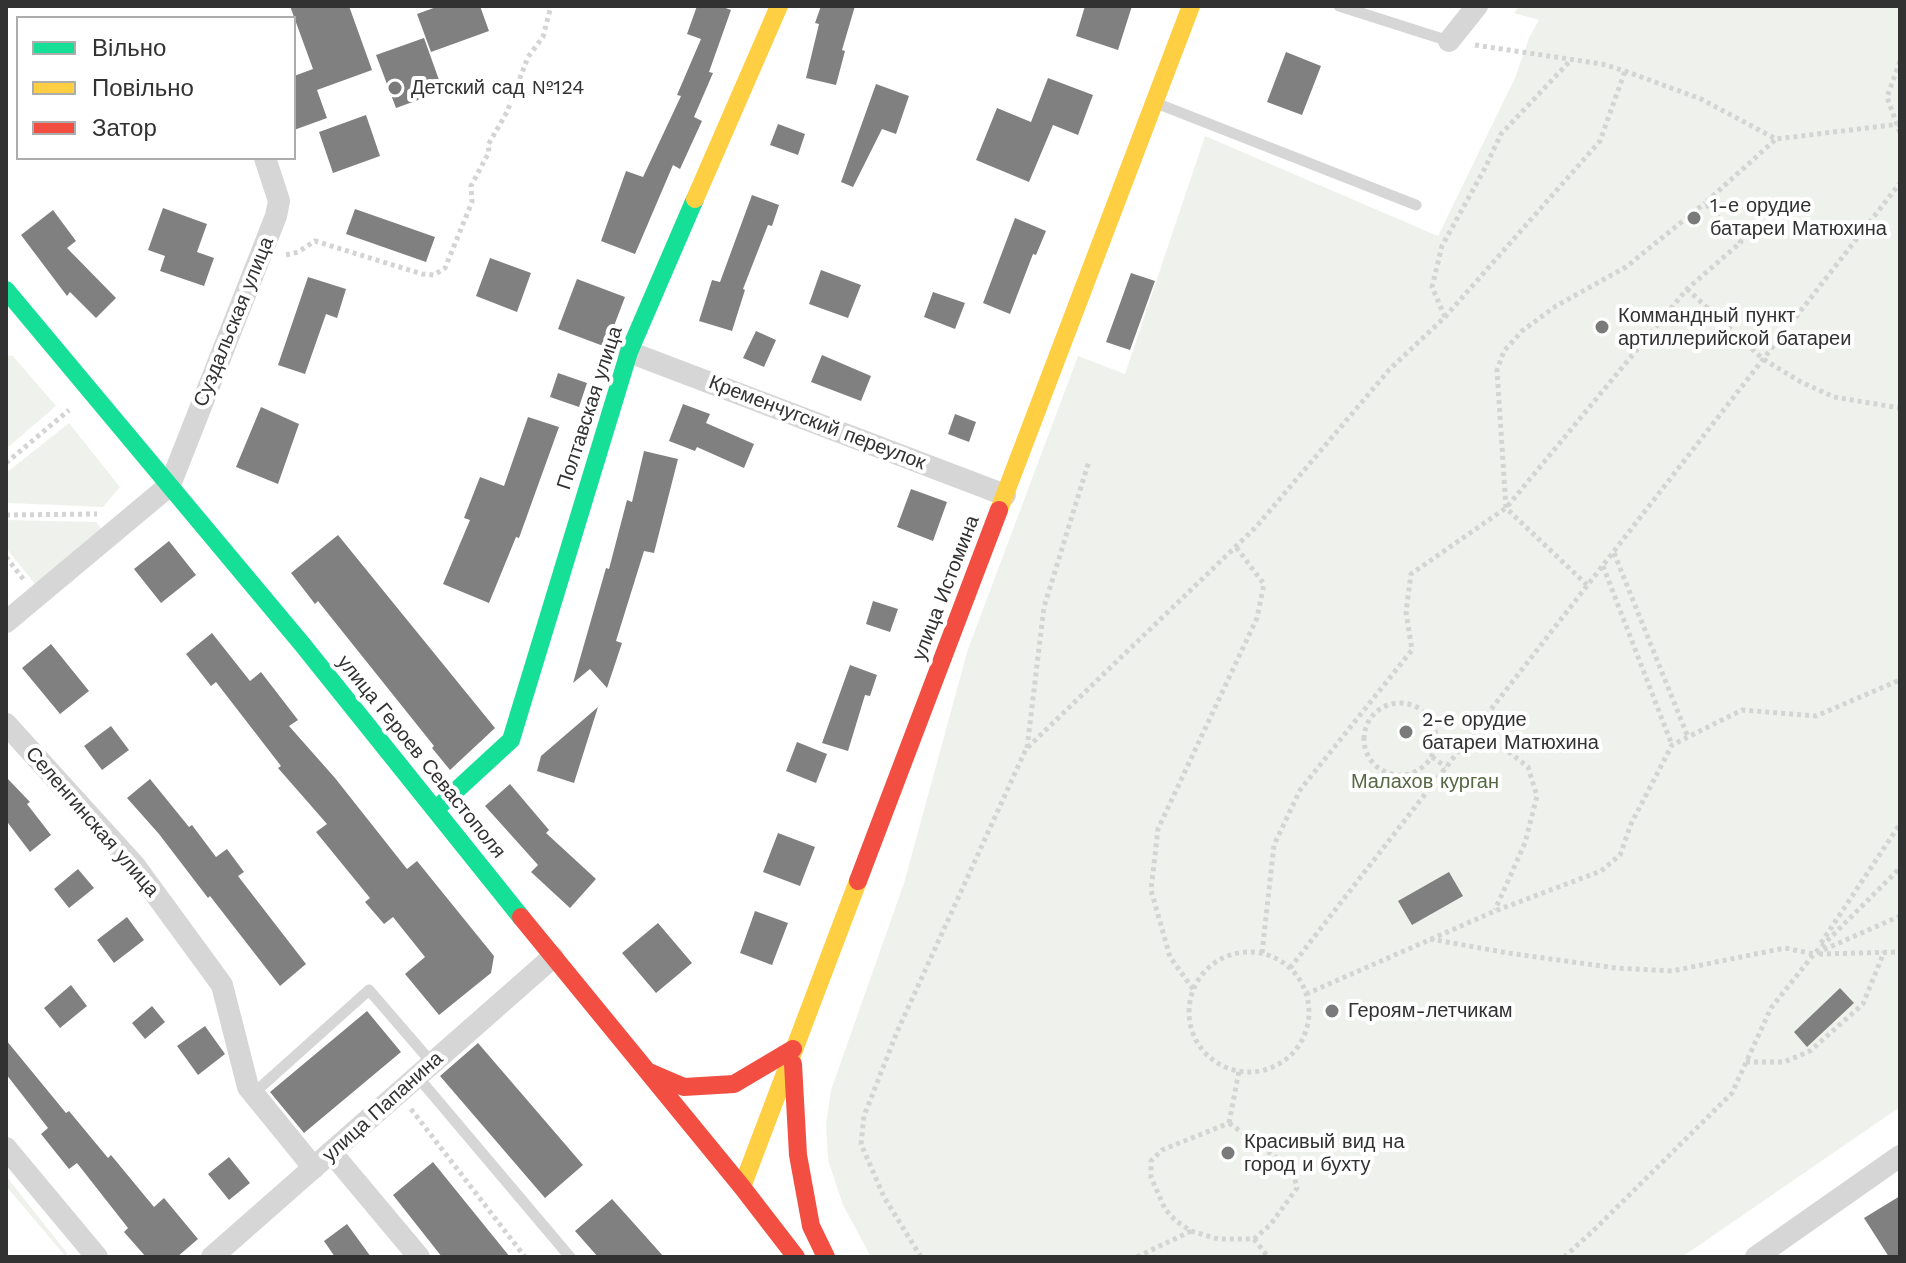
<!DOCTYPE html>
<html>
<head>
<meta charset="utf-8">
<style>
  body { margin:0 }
  #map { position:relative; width:1906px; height:1263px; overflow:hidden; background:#fff; font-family:"Work Sans",sans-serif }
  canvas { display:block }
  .frame { position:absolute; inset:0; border:8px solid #323232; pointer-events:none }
  .legend { position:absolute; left:16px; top:16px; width:280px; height:144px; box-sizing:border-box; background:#fff; border:2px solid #adadad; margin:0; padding:10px 14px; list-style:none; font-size:24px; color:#323232 }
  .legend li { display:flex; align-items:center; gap:16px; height:40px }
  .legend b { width:40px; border:2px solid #adadad }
</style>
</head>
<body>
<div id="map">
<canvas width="1906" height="1263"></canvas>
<div class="frame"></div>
<ul class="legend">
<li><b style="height:10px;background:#16e098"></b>Вільно</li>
<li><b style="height:10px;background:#ffcf43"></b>Повільно</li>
<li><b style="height:10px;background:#f24e42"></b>Затор</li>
</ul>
</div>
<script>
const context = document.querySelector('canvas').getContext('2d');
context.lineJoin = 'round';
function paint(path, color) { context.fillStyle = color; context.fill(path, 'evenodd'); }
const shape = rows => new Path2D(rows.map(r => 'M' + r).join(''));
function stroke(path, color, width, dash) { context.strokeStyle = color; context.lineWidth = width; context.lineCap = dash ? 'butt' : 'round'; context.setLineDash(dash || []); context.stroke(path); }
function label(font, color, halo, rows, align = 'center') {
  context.font = font + ' "Work Sans",sans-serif'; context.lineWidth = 8; context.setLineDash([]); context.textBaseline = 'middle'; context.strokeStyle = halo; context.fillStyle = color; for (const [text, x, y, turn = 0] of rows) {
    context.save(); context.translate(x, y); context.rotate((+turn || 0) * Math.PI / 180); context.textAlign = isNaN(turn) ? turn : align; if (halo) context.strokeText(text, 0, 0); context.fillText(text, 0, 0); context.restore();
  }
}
paint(shape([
  [1519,6,1900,6,1900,1107,1682,1257,871,1257,843,1205,828,1160,826,1124,831,1090,904,883,968,649,1078,356,1125,374,1205,136,1438,236,1515,78,1529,38,1539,20,1514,13],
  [6,355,13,356,56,406,6,449],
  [69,423,120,487,103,507,8,503,6,473],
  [6,520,96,522,101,528,99,533,36,585,6,548],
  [6,1176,67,1253,66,1257,6,1186]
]), '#eff2ec');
paint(shape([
  [290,6,349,6,372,70,317,90,327,118,294,130,294,76,313,69],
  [439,6,480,6,489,31,431,52,417,14],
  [697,6,720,6,731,10,709,72,713,73,694,117,702,121,680,169,673,165,635,254,601,241,626,171,643,177,681,96,677,95,701,39,687,34],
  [821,6,855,6,842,50,845,51,836,85,806,78,819,24,815,23],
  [1085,6,1132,6,1118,50,1076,36],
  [424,38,443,91,396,108,376,55],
  [1286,52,1321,66,1302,115,1267,102],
  [1048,78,1093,95,1078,135,1053,125,1029,182,976,160,997,108,1031,122],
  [876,84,909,96,896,134,882,129,853,187,841,182],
  [366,115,380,156,333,173,319,132],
  [778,124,805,134,798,155,770,145],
  [752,195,779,205,772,226,768,225,743,289,745,290,732,331,699,321,712,280,720,282],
  [163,208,207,224,197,252,214,258,204,286,160,271,165,256,148,250],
  [355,209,435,237,426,262,346,234],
  [53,210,76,241,67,248,116,298,96,318,70,292,67,296,21,235],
  [1015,218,1046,231,1036,255,1033,254,1010,314,983,303],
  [490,258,531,273,517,312,476,296],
  [821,270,861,285,848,318,809,304],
  [1131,273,1155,281,1130,350,1106,342],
  [308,277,346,289,337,318,326,314,305,374,278,365],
  [577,279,625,297,606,347,558,329],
  [933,292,965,303,955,329,924,317],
  [756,331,776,340,764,367,743,358],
  [822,355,871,376,861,401,811,382],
  [558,373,587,383,579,407,550,397],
  [683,404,710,414,706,423,754,444,744,468,697,447,695,451,669,441],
  [261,407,299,424,278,484,236,467],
  [955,414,976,422,969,442,948,434],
  [528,417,559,427,519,538,516,537,489,603,443,584,470,520,464,518,480,477,504,486],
  [644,451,678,459,654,553,644,551,616,641,622,643,607,688,590,669,573,683,606,568,609,569,627,500,632,502],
  [911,489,947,502,933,541,897,527],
  [338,535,495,728,450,770,432,748,434,746,318,601,315,604,291,573],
  [169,541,196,575,161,603,134,569],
  [873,601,898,609,890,632,866,624],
  [212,633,250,681,261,672,298,720,289,726,335,778,407,869,417,861,494,956,491,973,439,1015,405,974,425,957,393,917,384,924,365,902,370,898,316,832,327,824,278,768,281,766,216,682,211,686,186,654],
  [51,644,89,691,60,714,22,668],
  [850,665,877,675,870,696,865,695,848,751,822,743],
  [598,707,574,783,537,771,541,756],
  [111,726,129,750,102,770,84,746],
  [797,742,827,754,816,783,786,771],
  [6,777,30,802,27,804,51,835,30,852,8,823,6,824],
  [150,779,189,827,192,825,216,857,227,849,244,872,238,876,306,964,280,986,210,896,208,898,159,834,127,798],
  [510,784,549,830,546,833,596,879,570,908,531,872,538,865,485,806],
  [778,833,815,847,800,886,763,872],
  [78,869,94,888,69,908,54,889],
  [1449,872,1463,896,1412,925,1398,901],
  [755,911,788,923,772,965,740,953],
  [127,917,144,940,114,963,97,940],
  [658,923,692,963,656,993,622,953],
  [71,985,87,1006,60,1028,44,1008],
  [1840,988,1854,1003,1807,1047,1794,1032],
  [152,1006,165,1022,145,1039,132,1023],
  [367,1011,401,1052,304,1133,270,1092],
  [205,1026,225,1054,198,1075,177,1046],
  [6,1040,66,1113,69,1111,108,1158,111,1155,154,1207,164,1198,198,1239,177,1257,146,1257,124,1232,128,1228,77,1163,69,1169,41,1134,48,1128,6,1074],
  [478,1043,583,1165,545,1198,440,1076],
  [229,1157,250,1183,229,1200,208,1174],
  [433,1162,510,1257,442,1257,393,1195],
  [1900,1196,1900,1257,1889,1257,1864,1218],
  [612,1199,664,1257,598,1257,575,1231],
  [347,1224,371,1257,335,1257,324,1241]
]), '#808080');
stroke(shape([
  [1475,45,1602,64,1625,71,1701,99,1776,139,1900,124],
  [1900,61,1887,97,1900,133],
  [286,255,298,252,315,241,422,274,434,275,445,268,472,202,471,186,489,152,488,145,507,112,528,57,543,37,551,6],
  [1687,289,1763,359,1801,382,1834,397,1900,408],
  [1445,317,1432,287,1442,246,1485,168,1501,134,1570,61],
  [6,463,69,410],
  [6,515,97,514],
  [1614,553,1688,737],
  [6,557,24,580],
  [1603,566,1672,745],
  [1587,585,1506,508,1497,370,1504,351,1522,331,1556,306,1626,267,1705,203],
  '1364 739a36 36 0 1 1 72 0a36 36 0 1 1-72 0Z',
  [1477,727,1528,767,1537,796,1525,843,1495,910],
  [1027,748,1044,607,1089,461],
  [1432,757,1446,767],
  [1430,939,1508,953,1616,968,1672,971,1785,948,1814,954,1900,916],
  [1821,943,1900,824],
  '1189 1012a60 60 0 1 1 120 0a60 60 0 1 1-120 0Z',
  [1262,953,1274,845,1300,790,1412,650,1406,612,1411,574,1506,508,1687,289,1741,242,1705,203,1776,139],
  [1819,954,1900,952],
  [1290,968,1900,183],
  [1193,989,1170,957,1151,890,1158,829,1257,618,1264,584,1236,547],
  [1306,994,1495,911,1601,871,1620,855,1631,824,1672,745,1742,710,1816,716,1900,680],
  [1746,1062,1784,1062,1810,1051,1863,1004,1884,952],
  [411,1109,525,1257],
  [1229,1123,1239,1071],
  [1191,1231,1218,1239,1254,1239,1271,1224,1297,1188,1294,1175,1285,1164,1229,1123],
  [1254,1239,1268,1257],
  [921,1257,884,1197,861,1144,864,1116,897,1032,1026,749,1256,527,1389,370,1445,317,1600,141,1625,71],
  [1137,1257,1191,1231,1176,1221,1165,1209,1151,1177,1151,1161,1162,1150,1229,1123],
  [1564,1257,1593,1231,1732,1093,1771,1008,1814,954,1900,868]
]), '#d4d4d4', 5, [4, 4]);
stroke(shape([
  [1339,6,1449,41],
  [1156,103,1416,205],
  [417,1076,570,1257],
  [254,1093,369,990,432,1063]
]), '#d6d6d6', 11);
stroke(shape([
  [1449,41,1477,6],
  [629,352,1005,495],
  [6,622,170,485,276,216,279,201,265,158],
  [6,724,135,866,222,985,248,1087,314,1168],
  [6,1148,97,1257],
  [331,1152,419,1257],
  [212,1257,553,957],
  [1756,1257,1900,1156]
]), '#d6d6d6', 22);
stroke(shape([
  [6,290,302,644,521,917],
  [435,810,511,740,629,352,695,199]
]), '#16e098', 18);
stroke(shape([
  [695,199,779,6],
  [999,510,1191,6],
  [742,1187,858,881]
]), '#ffcf43', 18);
stroke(shape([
  [858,881,999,510],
  [521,917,742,1187,796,1257],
  [793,1064,798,1155,811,1226,826,1257],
  [649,1072,684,1087,734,1084,793,1049]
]), '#f24e42', 18);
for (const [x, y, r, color] of [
  [395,88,8,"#7a7a7a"],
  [1694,218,8,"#7a7a7a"],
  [1602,327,8,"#7a7a7a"],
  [1406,732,8,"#7a7a7a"],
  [1332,1011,8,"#7a7a7a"],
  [1228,1153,8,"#7a7a7a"]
]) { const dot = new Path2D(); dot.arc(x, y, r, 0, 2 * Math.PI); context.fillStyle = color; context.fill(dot); stroke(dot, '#fff', 3); }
label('20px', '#323232', '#fff', [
  ["Детский сад №124",411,88],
  ["1-е орудие",1710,206],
  ["батареи Матюхина",1710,229],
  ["Коммандный пункт",1618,316],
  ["артиллерийской батареи",1618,339],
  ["2-е орудие",1422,720],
  ["батареи Матюхина",1422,743],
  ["Героям-летчикам",1348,1011],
  ["Красивый вид на",1244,1142],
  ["город и бухту",1244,1165]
], 'left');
label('20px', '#323232', '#fff', [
  ["Суздальская улица",234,322,-68],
  ["Полтавская улица",590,408,-72],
  ["Кременчугский переулок",817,423,21],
  ["улица Истомина",946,588,-69],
  ["улица Героев Севастополя",421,757,51],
  ["Селенгинская улица",92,822,49],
  ["улица Папанина",383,1107,-42]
]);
label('20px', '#576944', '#fff', [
  ["Малахов курган",1425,782]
]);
</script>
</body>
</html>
